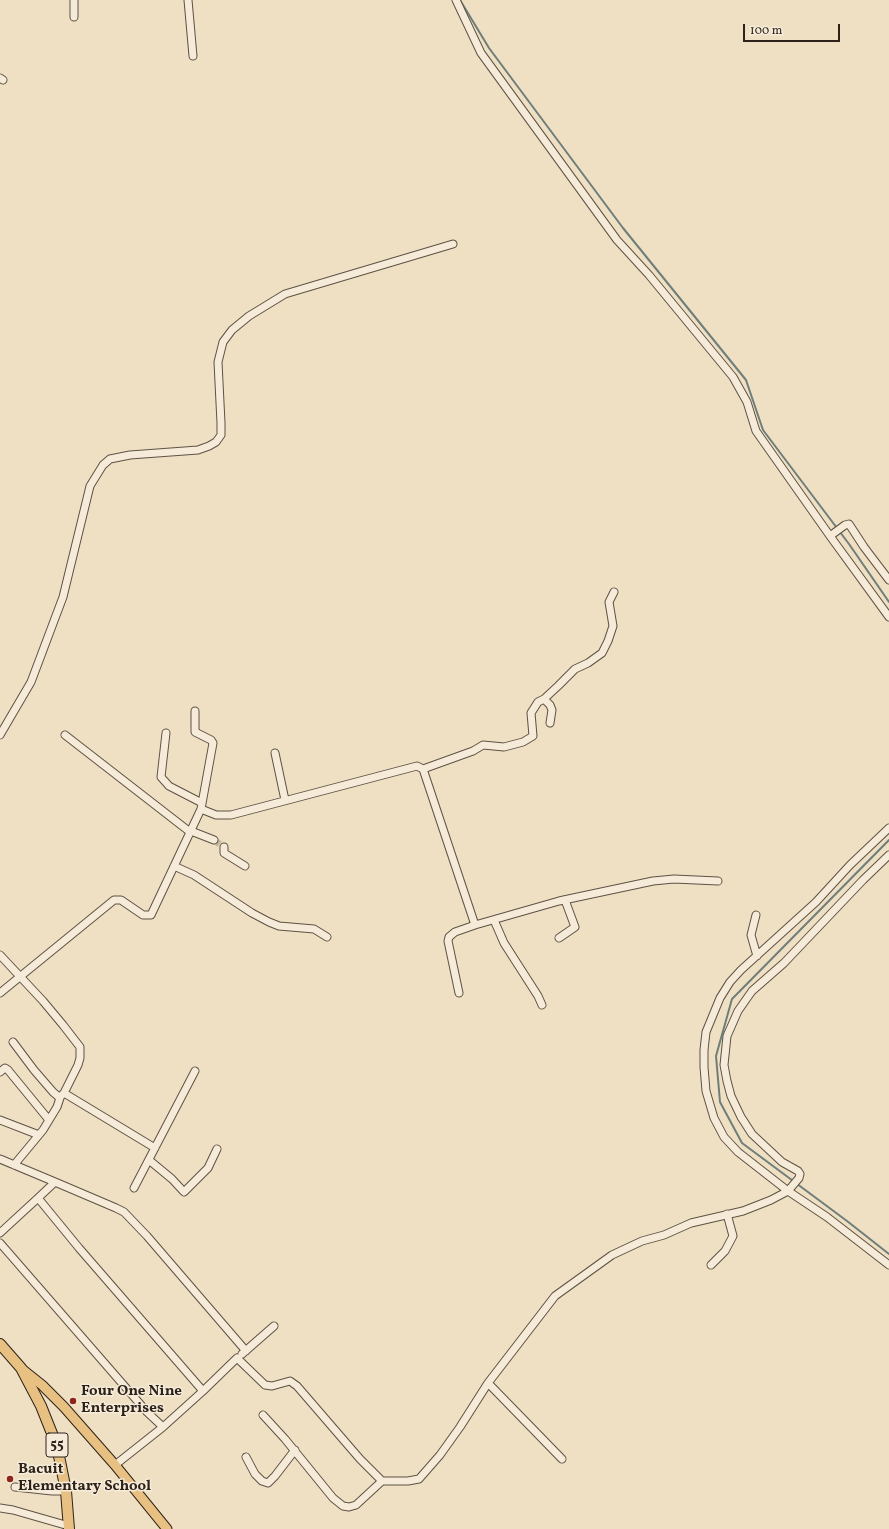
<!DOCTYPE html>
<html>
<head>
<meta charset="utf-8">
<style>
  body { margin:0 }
  #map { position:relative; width:889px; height:1529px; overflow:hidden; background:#efe0c3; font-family:Vollkorn,serif }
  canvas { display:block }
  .scale { position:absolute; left:743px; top:24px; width:97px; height:18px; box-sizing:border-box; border:2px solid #2c221a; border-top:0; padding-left:5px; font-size:12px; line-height:14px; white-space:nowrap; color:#2c221a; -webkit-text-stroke:3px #f5ebd8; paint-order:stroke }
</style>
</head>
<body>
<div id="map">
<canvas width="889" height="1529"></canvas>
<div class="scale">100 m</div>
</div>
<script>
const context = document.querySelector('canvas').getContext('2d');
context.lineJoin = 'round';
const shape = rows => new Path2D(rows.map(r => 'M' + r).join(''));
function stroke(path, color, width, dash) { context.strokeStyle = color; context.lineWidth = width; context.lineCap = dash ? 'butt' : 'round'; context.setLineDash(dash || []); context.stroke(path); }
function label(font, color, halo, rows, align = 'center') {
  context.font = font + ' Vollkorn,serif'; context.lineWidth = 3; context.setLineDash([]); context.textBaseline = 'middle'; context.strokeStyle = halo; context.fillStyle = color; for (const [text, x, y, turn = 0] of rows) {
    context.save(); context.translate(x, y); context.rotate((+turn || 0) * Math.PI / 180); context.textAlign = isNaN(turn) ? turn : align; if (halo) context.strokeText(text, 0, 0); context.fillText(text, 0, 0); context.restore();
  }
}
stroke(shape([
  [460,0,489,48,623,228,746,380,763,430,849,544,889,602],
  [889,840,732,999,716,1056,720,1102,742,1143,847,1221,889,1254]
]), '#6f7e7b', 2);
stroke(shape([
  [214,840,224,847]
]), '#c8baa1', 7, [7, 3.5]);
const minor = shape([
  [74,0,74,17],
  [188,0,193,56],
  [456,0,481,53,617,240,649,275,733,377,747,402,756,431,830,536,889,617],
  [0,78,3,80],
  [830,536,845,525,849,524,864,547,889,580],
  [544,699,550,705,552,710,550,723],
  [195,711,195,732,211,740,213,743,201,809],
  [166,733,161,777,169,786,202,803],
  [0,735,31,682,63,597,90,486,103,465,110,459,130,455,198,450,209,446,216,442,221,435,221,423,218,362,223,342,232,330,249,316,285,294,453,244],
  [65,735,190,832],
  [275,753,285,800],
  [423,769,473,751,483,745,504,747,523,742,533,736,531,713,538,702,544,699,558,686,575,669,588,663,602,653,608,641,613,626,609,602,614,592],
  [889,828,850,865,816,902,741,970,730,982,720,998,706,1032,704,1050,704,1067,706,1091,714,1118,724,1137,738,1152,788,1191,827,1217,889,1265],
  [191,831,214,840],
  [224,847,224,853,245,866],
  [174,866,194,875,252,913,269,922,279,926,314,929,327,937],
  [756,915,751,935,757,956],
  [494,920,504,943,538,996,542,1005],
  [559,938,575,927,565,900],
  [0,955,43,1001,63,1025,80,1047,80,1058,78,1065,64,1093],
  [0,993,114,900,121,900,143,915,151,915,201,809,216,815,231,815,417,766,423,769,475,925],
  [459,993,448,941,449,937,455,932,475,925,559,901,653,881,674,879,718,881],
  [13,1042,34,1070,53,1092,60,1098,57,1107,43,1130,14,1165],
  [0,1072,5,1068,8,1070,49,1120],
  [61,1096,64,1093,155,1148],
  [0,1120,39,1135],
  [0,1159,55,1182,38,1198],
  [149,1160,172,1179,184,1192,208,1168,217,1149],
  [55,1182,116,1208,124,1212,147,1236,246,1351],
  [134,1188,195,1071],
  [0,1233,38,1198,79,1248,203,1391,237,1358,265,1385,272,1386,290,1381,297,1386,360,1459,382,1481,408,1481,419,1479,440,1455,460,1427,488,1383,555,1296,612,1255,642,1241,664,1235,691,1223,743,1211,771,1200,788,1191,799,1178,800,1174,798,1171,782,1162,752,1134,741,1117,731,1096,727,1081,724,1065,727,1036,738,1011,752,991,784,963,863,880,889,855],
  [0,1243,147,1412,163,1427],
  [711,1265,725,1251,733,1236,727,1214],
  [242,1354,274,1326],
  [488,1383,562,1459],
  [263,1415,285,1439,333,1498,343,1506,349,1507,356,1505,382,1481],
  [246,1457,255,1474,262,1481,268,1483,275,1476,295,1450],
  [115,1465,163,1427,203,1391],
  [15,1487,52,1491,66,1491],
  [0,1508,13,1510,69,1526]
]);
const major = shape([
  [22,1369,42,1385,64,1407,115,1465,167,1529]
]);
const highway = shape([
  [0,1344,21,1368,41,1406,57,1446,66,1491,69,1529]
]);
stroke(minor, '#5d5244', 9);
stroke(major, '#2c221a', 11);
stroke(highway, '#2c221a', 12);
stroke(minor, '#f5ebd8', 7);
stroke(major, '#e8c082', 9);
stroke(highway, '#e8c082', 10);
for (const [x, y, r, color] of [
  [73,1401,4,"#8f2418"],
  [10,1479,4,"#8f2418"]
]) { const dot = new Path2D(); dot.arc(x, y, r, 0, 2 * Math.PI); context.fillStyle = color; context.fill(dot); stroke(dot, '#f5ebd8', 1.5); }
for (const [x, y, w] of [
  [57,1445,22]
]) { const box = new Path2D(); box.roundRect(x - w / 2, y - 12, w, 24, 3); context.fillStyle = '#f5ebd8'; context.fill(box); stroke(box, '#2c221a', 1); }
label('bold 14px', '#2c221a', null, [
  ["55",57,1445]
]);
label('bold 15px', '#2c221a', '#f5ebd8', [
  ["Four One Nine",81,1392],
  ["Enterprises",81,1409],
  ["Bacuit",18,1470],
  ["Elementary School",18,1487]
], 'left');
</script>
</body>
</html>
